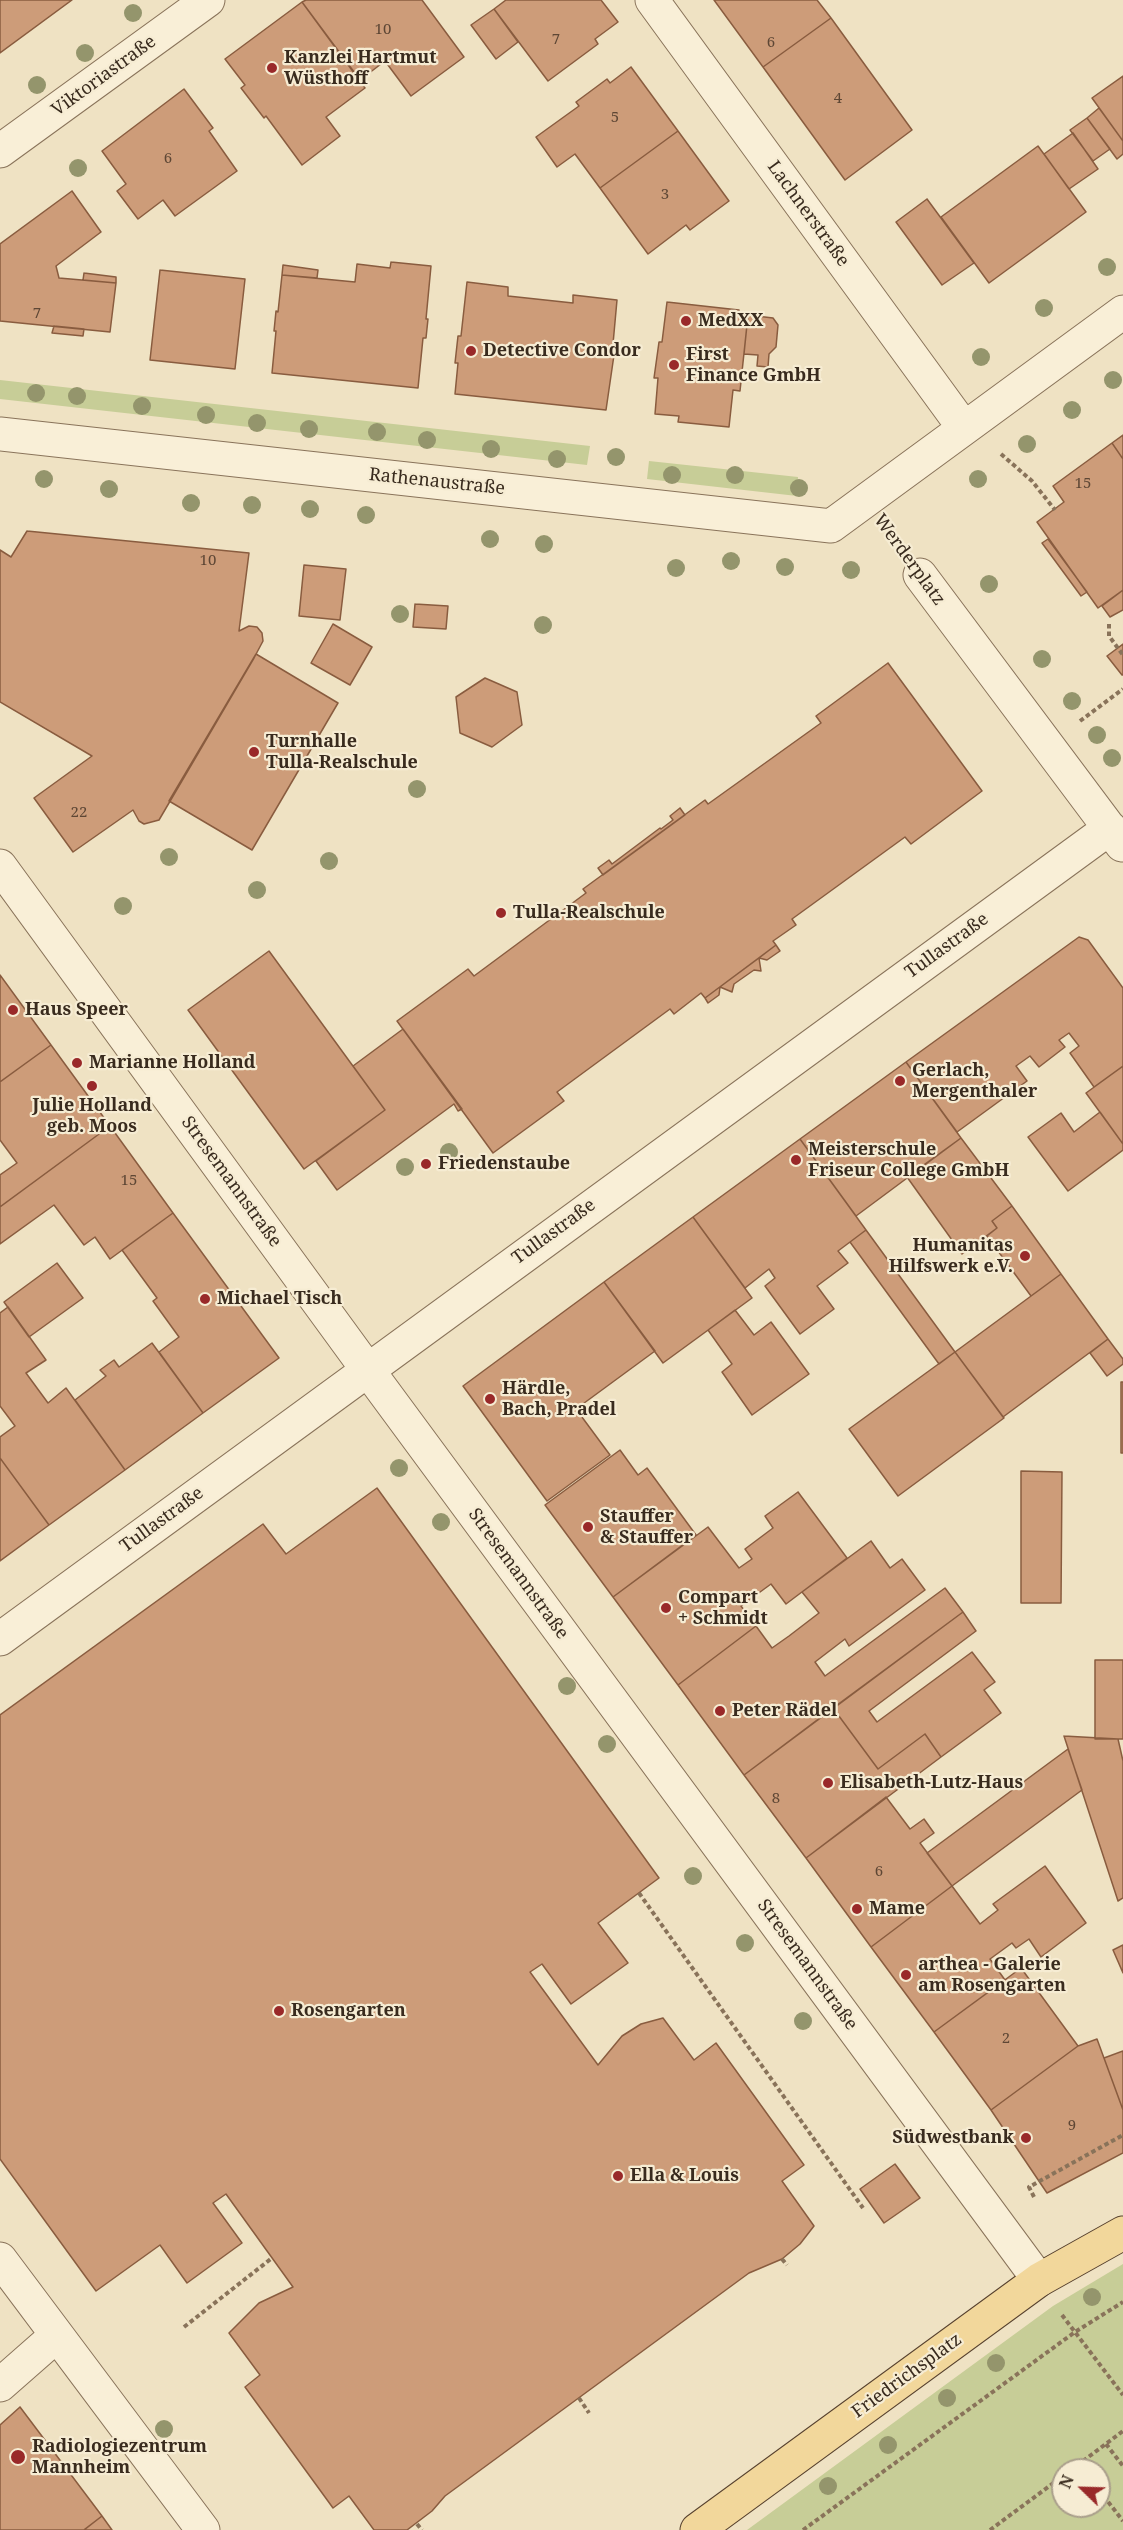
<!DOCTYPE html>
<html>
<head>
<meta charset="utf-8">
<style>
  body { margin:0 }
  #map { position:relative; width:1123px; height:2530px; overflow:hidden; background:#efe2c3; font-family:"Noto Serif",serif }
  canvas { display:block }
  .north { position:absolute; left:1051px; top:2458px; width:60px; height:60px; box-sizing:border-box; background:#f6ecd3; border:2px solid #aa9f8b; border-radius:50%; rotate:293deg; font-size:16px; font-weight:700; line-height:24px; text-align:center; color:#392b1e }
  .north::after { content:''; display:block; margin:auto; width:21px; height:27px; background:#992929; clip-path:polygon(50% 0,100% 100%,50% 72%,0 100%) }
</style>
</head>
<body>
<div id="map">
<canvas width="1123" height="2530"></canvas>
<div class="north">N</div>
</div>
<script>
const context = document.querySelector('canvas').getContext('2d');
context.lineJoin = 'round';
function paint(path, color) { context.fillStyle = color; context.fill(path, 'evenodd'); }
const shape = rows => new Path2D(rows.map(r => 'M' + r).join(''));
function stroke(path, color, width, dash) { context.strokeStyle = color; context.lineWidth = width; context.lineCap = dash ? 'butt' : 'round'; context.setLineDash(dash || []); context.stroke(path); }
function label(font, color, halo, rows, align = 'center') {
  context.font = font + ' "Noto Serif",serif'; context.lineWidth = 4.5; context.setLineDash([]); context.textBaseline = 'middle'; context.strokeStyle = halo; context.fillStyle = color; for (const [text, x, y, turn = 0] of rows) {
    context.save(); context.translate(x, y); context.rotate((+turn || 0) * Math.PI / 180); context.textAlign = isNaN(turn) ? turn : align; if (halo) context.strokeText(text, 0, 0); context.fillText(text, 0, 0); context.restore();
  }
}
paint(shape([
  [0,380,590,446,587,465,0,399],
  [649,461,798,477,797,496,647,479],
  [1123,2264,1123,2530,747,2530,1053,2306],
  [1063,2470,1099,2470,1099,2506,1063,2506]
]), '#c7cd97');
const building = shape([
  [0,0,72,0,0,53,0,0],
  [306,0,422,0,464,57,411,96,385,61,360,80,302,2,306,0],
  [506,0,601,0,618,22,595,39,598,44,548,81,494,9,506,0],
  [714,0,817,0,831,18,763,67,714,0],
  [302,2,365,88,326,117,340,136,302,165,266,116,264,118,241,88,245,85,225,59,302,2],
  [494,9,518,42,496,59,471,25,494,9],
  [831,18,912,130,845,180,763,67,831,18],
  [631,67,678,131,600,188,575,154,557,167,536,137,579,106,576,102,607,79,610,83,631,67],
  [1123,76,1123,141,1092,98,1123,76],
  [184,89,213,128,209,131,237,171,175,216,163,200,138,219,117,191,126,184,102,151,184,89],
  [1099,108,1123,141,1123,154,1117,159,1087,118,1099,108],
  [1087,118,1110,149,1093,161,1070,130,1087,118],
  [678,131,729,201,690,230,686,225,648,254,600,188,678,131],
  [1073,133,1098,169,1069,189,1044,154,1073,133],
  [1038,146,1086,212,989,283,941,217,1038,146],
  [72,191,101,232,56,266,59,278,116,283,110,332,0,321,0,244,72,191],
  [927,199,974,263,942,285,896,222,927,199],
  [391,262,431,266,426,319,428,319,426,338,423,338,418,388,272,373,276,331,274,331,276,311,278,312,282,275,355,282,357,264,390,268,391,262],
  [283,265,318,270,317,278,282,275,283,265],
  [160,270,245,279,235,369,150,360,160,270],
  [84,273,116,277,116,283,83,280,84,273],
  [467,282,508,287,508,296,573,303,573,295,617,300,612,355,614,355,606,410,455,394,458,363,455,363,458,336,461,336,467,282],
  [667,302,739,310,739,314,748,315,740,391,733,390,729,427,678,422,679,416,655,414,658,378,654,378,659,342,662,342,667,302],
  [748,315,773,318,778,325,776,347,769,354,768,367,757,366,758,355,744,354,748,315],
  [54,326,84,329,83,336,52,333,54,326],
  [1123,435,1123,459,1112,443,1123,435],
  [1112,443,1123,459,1123,590,1098,608,1037,522,1064,502,1053,486,1112,443],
  [27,531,249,553,239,631,249,626,257,627,262,633,263,641,254,658,159,820,144,824,139,821,133,810,73,852,34,798,92,756,0,702,0,550,11,557,27,531],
  [1048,539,1087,592,1081,596,1042,543,1048,539],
  [304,565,346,569,340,620,299,616,304,565],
  [1123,590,1123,610,1110,617,1102,606,1123,590],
  [415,604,448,606,446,629,413,627,415,604],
  [333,624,372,647,350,685,311,663,333,624],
  [1123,644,1123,675,1122,675,1107,656,1123,644],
  [256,654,338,703,252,850,169,801,256,654],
  [888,663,982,791,911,844,905,837,792,919,796,925,773,941,776,945,705,998,701,993,674,1014,670,1009,557,1092,564,1101,493,1153,397,1021,468,969,474,976,586,893,583,889,705,800,708,804,821,723,816,716,888,663],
  [485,678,517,692,522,725,492,747,460,733,456,697,485,678],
  [680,808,685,815,603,875,598,868,609,860,612,864,660,828,661,829,673,820,670,816,680,808],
  [1079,937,1088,940,1123,988,1123,1066,1094,1087,1070,1053,1079,1046,1069,1033,1059,1040,1065,1047,1039,1067,1030,1056,1016,1066,1027,1081,957,1132,906,1062,1079,937],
  [776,945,780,951,767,960,759,958,776,945],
  [269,951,385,1110,304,1169,188,1010,269,951],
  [759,958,761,971,754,970,734,984,732,992,720,987,719,995,708,1003,705,998,759,958],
  [0,975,51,1045,0,1082,0,975],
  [403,1029,462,1109,458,1111,454,1104,337,1190,316,1161,385,1110,353,1066,403,1029],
  [51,1045,110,1126,0,1207,0,1175,17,1163,0,1140,0,1082,51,1045],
  [906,1062,961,1138,856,1216,800,1139,906,1062],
  [1123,1066,1123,1144,1086,1093,1123,1066],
  [1100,1112,1123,1144,1123,1150,1068,1191,1028,1137,1061,1113,1074,1132,1100,1112],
  [110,1126,173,1213,110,1259,95,1237,84,1245,54,1205,0,1244,0,1207,110,1126],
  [961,1138,1012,1206,992,1221,997,1228,962,1254,907,1177,961,1138],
  [800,1139,866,1230,838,1251,848,1263,817,1286,834,1309,800,1334,765,1286,775,1278,769,1269,745,1288,693,1217,800,1139],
  [1012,1206,1061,1274,1031,1296,987,1236,997,1228,992,1221,1012,1206],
  [173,1213,279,1358,203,1413,159,1352,179,1337,153,1301,157,1298,122,1250,173,1213],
  [693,1217,752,1298,663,1363,604,1282,693,1217],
  [866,1230,955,1352,939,1364,850,1242,866,1230],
  [57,1263,83,1298,29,1337,4,1302,57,1263],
  [1061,1274,1108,1339,1003,1417,955,1352,1061,1274],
  [604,1282,655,1351,576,1409,610,1455,547,1501,463,1386,604,1282],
  [8,1307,46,1360,26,1373,48,1403,66,1388,125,1470,49,1525,0,1458,0,1437,15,1426,0,1406,0,1313,8,1307],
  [735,1310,754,1335,771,1322,809,1374,752,1415,722,1372,732,1364,708,1330,735,1310],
  [1108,1339,1123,1359,1123,1364,1107,1376,1090,1353,1108,1339],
  [152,1343,203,1413,125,1470,75,1400,106,1376,100,1370,114,1360,119,1367,152,1343],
  [955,1352,1004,1418,898,1496,849,1429,955,1352],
  [1121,1382,1123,1382,1123,1453,1121,1453,1121,1382],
  [620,1450,638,1475,647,1468,696,1535,613,1597,545,1505,620,1450],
  [0,1458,49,1525,0,1561,0,1458],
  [1021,1471,1062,1472,1061,1603,1021,1603,1021,1471],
  [377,1488,659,1878,598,1923,628,1963,571,2004,542,1964,530,1972,598,2065,622,2036,641,2024,663,2018,694,2060,716,2043,804,2165,782,2181,814,2226,800,2244,782,2259,749,2273,445,2496,432,2511,407,2530,374,2530,349,2496,333,2508,245,2387,260,2375,229,2333,259,2303,293,2287,226,2194,213,2203,242,2243,187,2283,160,2245,96,2291,0,2159,0,1715,263,1524,286,1554,377,1488],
  [798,1492,847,1558,786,1604,771,1584,741,1606,756,1626,678,1685,613,1597,708,1527,739,1568,752,1559,745,1549,773,1528,765,1516,798,1492],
  [871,1541,890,1568,902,1559,925,1590,849,1646,845,1639,815,1662,825,1676,945,1588,963,1612,744,1775,678,1685,756,1626,772,1648,789,1636,819,1613,802,1592,871,1541],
  [963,1612,976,1631,869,1711,877,1722,972,1652,995,1682,984,1690,1001,1713,941,1757,925,1734,878,1769,833,1708,963,1612],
  [1095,1660,1123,1660,1123,1739,1095,1739,1095,1660],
  [833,1708,878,1769,925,1734,941,1757,806,1858,744,1775,833,1708],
  [1064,1736,1118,1739,1123,1761,1123,1898,1118,1901,1064,1736],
  [1068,1749,1082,1790,952,1886,927,1853,1068,1749],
  [886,1797,910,1829,924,1819,934,1833,920,1843,952,1886,871,1947,806,1858,886,1797],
  [1045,1866,1086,1923,1041,1957,1029,1939,1016,1948,1012,1943,990,1959,1005,1980,934,2032,871,1947,952,1886,980,1924,998,1910,993,1904,1045,1866],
  [1123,1945,1123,1973,1113,1950,1123,1945],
  [1021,1968,1078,2046,991,2110,934,2032,1021,1968],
  [1097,2039,1123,2110,1123,2153,1047,2193,991,2110,1078,2046,1097,2039],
  [1123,2051,1123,2110,1104,2058,1123,2051],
  [895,2164,920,2198,884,2223,860,2189,895,2164],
  [20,2407,102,2516,84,2530,0,2530,0,2425,20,2407],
  [102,2516,112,2530,84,2530,85,2529,102,2516]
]);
paint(building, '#cd9c79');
stroke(building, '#895c3f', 1.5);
const street = shape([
  [652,0,964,428],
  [0,151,208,0],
  [0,434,831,526,1123,312],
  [920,575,1122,845],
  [0,866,367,1369,1039,2280],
  [0,1639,1110,828],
  [0,2259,203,2530],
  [0,2385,57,2335]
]);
const primary = shape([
  [697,2530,1039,2280,1123,2233]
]);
stroke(street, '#89735a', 35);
stroke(primary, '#57412e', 35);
stroke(shape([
  [1001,454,1032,481,1055,510],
  [1109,624,1109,636,1123,655],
  [1080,721,1123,689],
  [639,1893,863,2208],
  [1034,2197,1029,2187,1123,2135],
  [782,2259,787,2265],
  [1062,2315,1123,2395],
  [184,2327,272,2258],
  [579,2398,589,2413],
  [1106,2444,1123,2466],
  [1079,2464,1083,2470],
  [1071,2470,1123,2431],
  [1099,2490,1123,2521],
  [417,2524,422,2530],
  [803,2530,1075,2332,1123,2302],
  [990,2530,1063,2476]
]), '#89735a', 4, [4.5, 3]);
stroke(street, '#f9efd7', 33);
stroke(primary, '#f2d79b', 33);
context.fillStyle = '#94956c';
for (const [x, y] of [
  [133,13],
  [85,53],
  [37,85],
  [78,168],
  [1107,267],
  [1044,308],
  [981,357],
  [1113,380],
  [36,393],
  [77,396],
  [142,406],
  [1072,410],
  [206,415],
  [257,423],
  [309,429],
  [377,432],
  [427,440],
  [1027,444],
  [491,449],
  [616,457],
  [557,459],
  [672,475],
  [735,475],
  [44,479],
  [978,479],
  [799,488],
  [109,489],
  [191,503],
  [252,505],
  [310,509],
  [366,515],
  [490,539],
  [544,544],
  [731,561],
  [785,567],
  [676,568],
  [851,570],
  [989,584],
  [400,614],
  [543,625],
  [1042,659],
  [1072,701],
  [1097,735],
  [1112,758],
  [417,789],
  [169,857],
  [329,861],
  [257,890],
  [123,906],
  [449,1152],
  [405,1167],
  [399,1468],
  [441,1522],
  [567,1686],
  [607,1744],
  [693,1876],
  [745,1943],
  [803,2021],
  [1092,2297],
  [996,2363],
  [947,2398],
  [164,2429],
  [888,2445],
  [828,2486]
]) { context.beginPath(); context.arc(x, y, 9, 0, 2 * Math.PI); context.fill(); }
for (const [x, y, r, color] of [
  [272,68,6,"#992929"],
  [686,321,6,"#992929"],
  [471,351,6,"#992929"],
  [674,365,6,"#992929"],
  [254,752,6,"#992929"],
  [501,913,6,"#992929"],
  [13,1010,6,"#992929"],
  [77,1063,6,"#992929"],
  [900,1081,6,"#992929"],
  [92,1086,6,"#992929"],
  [796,1160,6,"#992929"],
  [426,1164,6,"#992929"],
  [1025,1256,6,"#992929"],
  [205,1299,6,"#992929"],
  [490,1399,6,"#992929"],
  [588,1527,6,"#992929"],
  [666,1608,6,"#992929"],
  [720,1711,6,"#992929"],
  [828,1783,6,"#992929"],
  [857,1909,6,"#992929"],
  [906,1975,6,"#992929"],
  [279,2011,6,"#992929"],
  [1026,2138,6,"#992929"],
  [618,2176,6,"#992929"],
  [18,2457,8,"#992929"]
]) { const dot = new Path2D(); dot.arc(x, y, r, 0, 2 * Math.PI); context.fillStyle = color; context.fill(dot); stroke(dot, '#f6ecd3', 2); }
label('15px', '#5e4735', null, [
  ["10",383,30],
  ["7",556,40],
  ["6",771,43],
  ["4",838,99],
  ["5",615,118],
  ["6",168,159],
  ["3",665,195],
  ["7",37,314],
  ["15",1083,484],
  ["10",208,561],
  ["22",79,813],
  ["15",129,1181],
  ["8",776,1799],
  ["6",879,1872],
  ["2",1006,2039],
  ["9",1072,2126]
]);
label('bold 18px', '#392b1e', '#f6ecd3', [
  ["Kanzlei Hartmut",284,58],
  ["Wüsthoff",284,79],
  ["MedXX",698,321],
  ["Detective Condor",483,351],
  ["First",686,355],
  ["Finance GmbH",686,376],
  ["Turnhalle",266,742],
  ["Tulla-Realschule",266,763],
  ["Tulla-Realschule",513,913],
  ["Haus Speer",25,1010],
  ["Marianne Holland",89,1063],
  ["Gerlach,",912,1071],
  ["Mergenthaler",912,1092],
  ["Julie Holland",92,1106,"center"],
  ["geb. Moos",92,1127,"center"],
  ["Meisterschule",808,1150],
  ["Friseur College GmbH",808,1171],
  ["Friedenstaube",438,1164],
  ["Humanitas",1013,1246,"right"],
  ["Hilfswerk e.V.",1013,1267,"right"],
  ["Michael Tisch",217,1299],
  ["Härdle,",502,1389],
  ["Bach, Pradel",502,1410],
  ["Stauffer",600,1517],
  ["& Stauffer",600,1538],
  ["Compart",678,1598],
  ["+ Schmidt",678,1619],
  ["Peter Rädel",732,1711],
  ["Elisabeth-Lutz-Haus",840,1783],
  ["Mame",869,1909],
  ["arthea - Galerie",918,1965],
  ["am Rosengarten",918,1986],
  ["Rosengarten",291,2011],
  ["Südwestbank",1014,2138,"right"],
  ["Ella & Louis",630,2176],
  ["Radiologiezentrum",32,2447],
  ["Mannheim",32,2468]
], 'left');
label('18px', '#392b1e', '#f6ecd3', [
  ["Viktoriastraße",104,76,-36],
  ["Lachnerstraße",808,214,54],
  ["Rathenaustraße",437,482,6],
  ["Werderplatz",909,560,54],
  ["Tullastraße",947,946,-36],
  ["Stresemannstraße",231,1182,54],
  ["Tullastraße",554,1232,-36],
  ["Tullastraße",162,1520,-36],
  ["Stresemannstraße",518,1574,54],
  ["Stresemannstraße",807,1965,54],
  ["Friedrichsplatz",907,2376,-36]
]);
</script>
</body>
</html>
